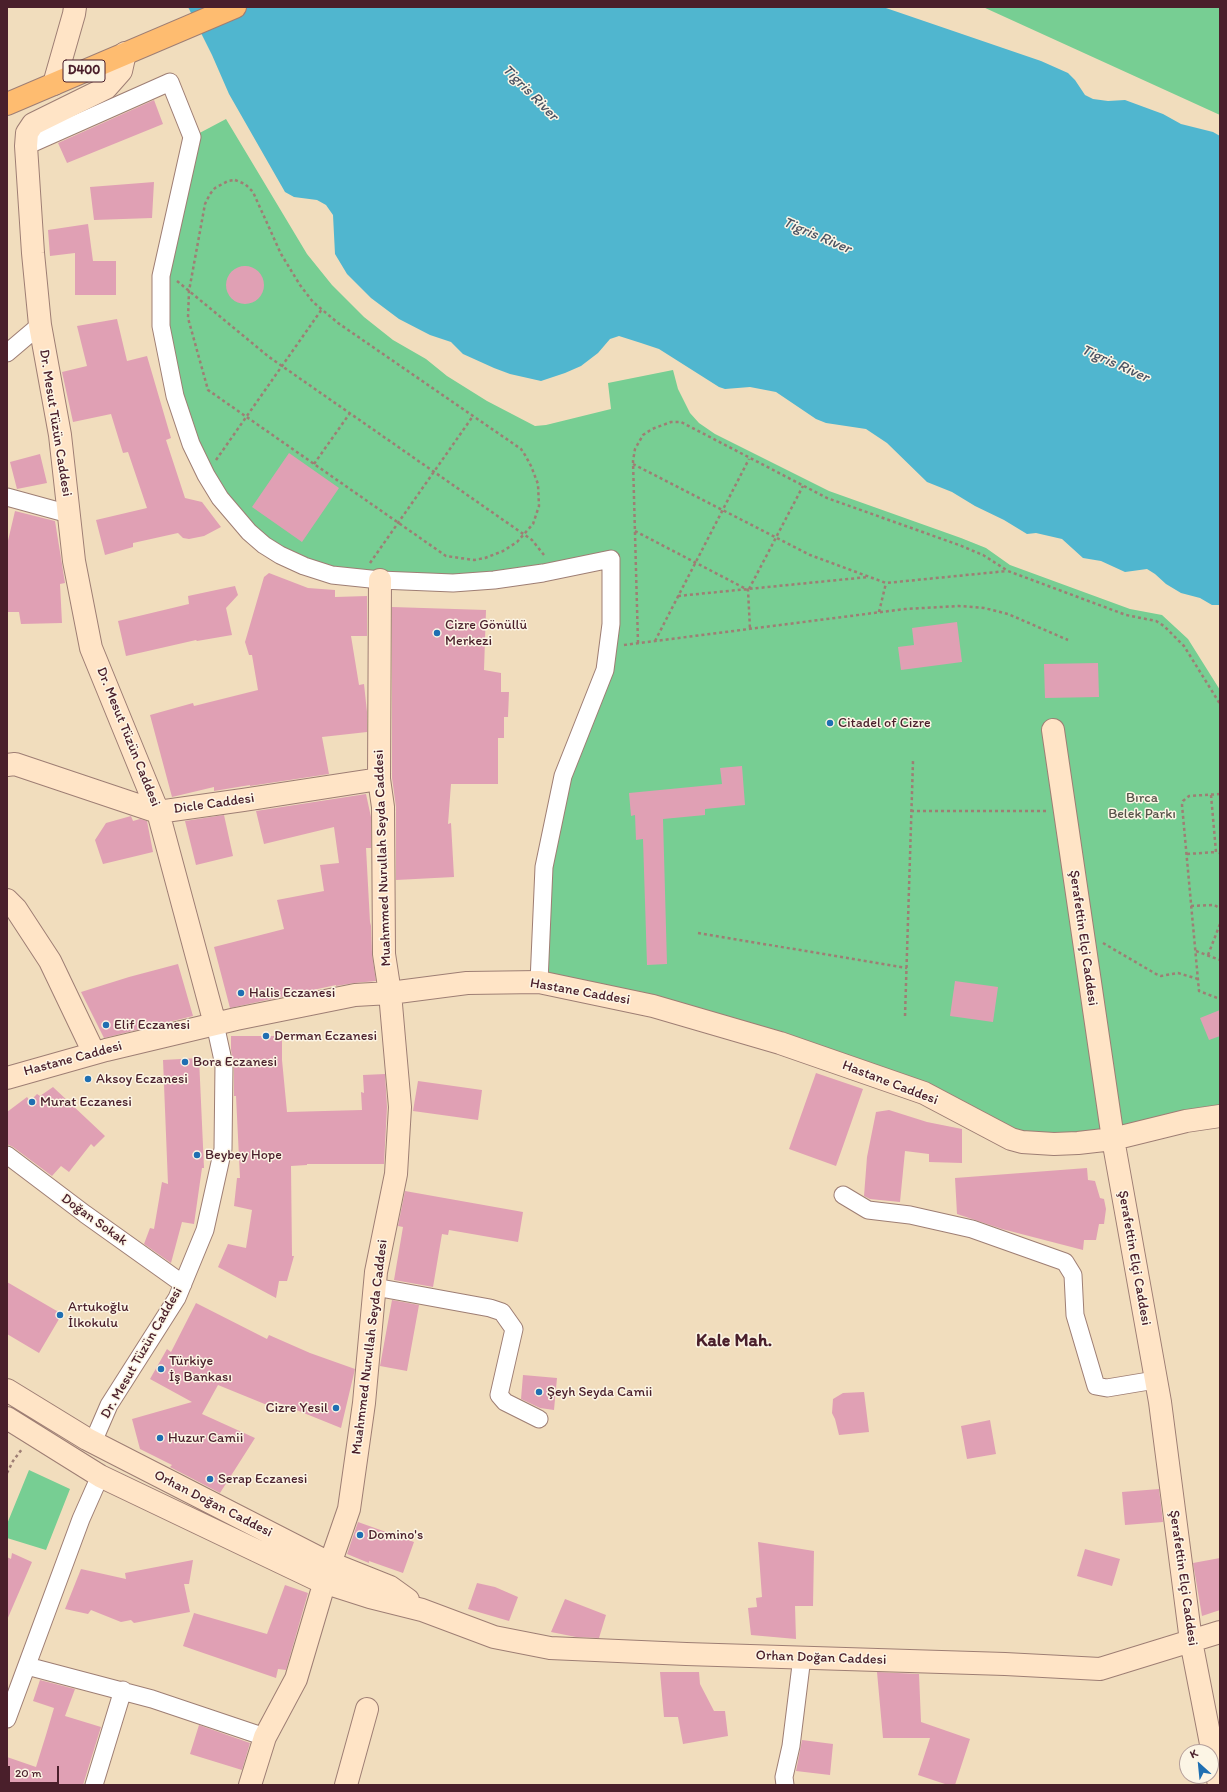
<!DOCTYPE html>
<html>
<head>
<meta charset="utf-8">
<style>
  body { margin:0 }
  #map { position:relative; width:1227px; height:1792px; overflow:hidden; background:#f1ddbd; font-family:Itim,sans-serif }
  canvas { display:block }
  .frame { position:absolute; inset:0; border:8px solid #4a1f2b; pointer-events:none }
  .north { position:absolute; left:1179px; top:1744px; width:40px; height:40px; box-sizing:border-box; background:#fcf5e5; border:1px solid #b59f9b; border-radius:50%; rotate:333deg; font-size:11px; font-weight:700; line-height:16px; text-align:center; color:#4a1f2b }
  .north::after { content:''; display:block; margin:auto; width:14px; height:18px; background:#1f6fb2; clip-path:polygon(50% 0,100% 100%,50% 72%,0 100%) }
  .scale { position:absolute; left:8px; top:1766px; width:51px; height:18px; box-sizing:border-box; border:2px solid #4a1f2b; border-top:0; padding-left:5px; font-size:12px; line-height:14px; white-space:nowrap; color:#4a1f2b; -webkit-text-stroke:3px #fcf5e5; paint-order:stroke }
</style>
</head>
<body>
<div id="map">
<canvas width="1227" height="1792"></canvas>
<div class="frame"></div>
<div class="north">K</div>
<div class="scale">20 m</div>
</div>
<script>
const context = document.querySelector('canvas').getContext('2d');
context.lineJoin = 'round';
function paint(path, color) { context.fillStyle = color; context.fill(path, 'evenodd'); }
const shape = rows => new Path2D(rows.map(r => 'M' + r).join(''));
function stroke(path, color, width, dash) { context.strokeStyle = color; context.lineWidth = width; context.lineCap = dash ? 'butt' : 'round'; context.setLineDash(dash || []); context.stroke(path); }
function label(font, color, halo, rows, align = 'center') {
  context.font = font + ' Itim,sans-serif'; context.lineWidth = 3; context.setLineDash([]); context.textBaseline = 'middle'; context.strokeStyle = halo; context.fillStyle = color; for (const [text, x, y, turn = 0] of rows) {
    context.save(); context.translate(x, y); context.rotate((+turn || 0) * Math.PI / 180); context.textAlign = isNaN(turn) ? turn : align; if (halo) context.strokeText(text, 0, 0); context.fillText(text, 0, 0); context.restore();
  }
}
paint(shape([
  [983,7,1220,7,1220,115],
  [226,119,307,254,332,285,364,317,393,340,426,359,447,376,487,401,535,426,546,425,611,409,608,383,673,370,678,389,690,413,699,423,715,434,829,491,961,538,986,548,1010,565,1130,609,1162,615,1188,639,1220,690,1220,1116,1054,1144,924,1093,539,982,544,867,563,776,605,670,611,560,543,573,380,580,280,555,206,475,161,326,192,137],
  [29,1470,70,1489,46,1550,7,1538,7,1524]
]), '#77ce93');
paint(shape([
  [188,7,883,7,1041,61,1068,73,1075,80,1085,95,1093,99,1108,101,1125,100,1163,114,1181,124,1213,132,1220,136,1220,605,1212,605,1200,598,1181,593,1166,584,1155,574,1147,569,1125,572,1101,561,1083,558,1062,539,1036,533,1027,534,1004,520,975,506,952,492,927,482,887,443,866,429,826,423,816,419,776,392,750,387,725,389,719,387,659,349,641,343,619,336,610,339,598,353,581,366,565,373,541,381,510,374,494,368,463,354,451,342,430,335,399,319,371,298,347,274,335,254,333,215,326,205,317,200,294,197,285,192,229,94,212,55]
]), '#50b6cf');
paint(shape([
  [154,100,163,124,67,163,58,143],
  [154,182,152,218,94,220,90,187],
  [88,224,93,261,116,261,116,295,75,295,75,253,50,256,48,230],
  '226 285a19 19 0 1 1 38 0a19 19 0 1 1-38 0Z',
  [117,319,127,361,147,356,171,438,166,440,185,498,202,502,221,527,204,536,189,539,183,538,178,533,133,543,133,547,105,555,96,520,147,508,128,452,123,453,111,414,73,422,62,372,87,366,77,326],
  [289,453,339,488,302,542,252,507],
  [40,454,47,483,17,489,10,462],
  [15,511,55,521,65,583,60,584,62,623,21,624,19,612,7,612,7,545],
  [269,573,308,588,335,590,335,597,367,596,367,636,351,636,359,685,364,684,367,712,367,732,322,737,329,774,250,786,250,785,214,791,214,787,172,797,150,715,193,703,194,706,258,690,252,655,249,655,245,642,264,577],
  [235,586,238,595,226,608,232,635,197,641,196,640,126,656,118,621,189,604,188,596],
  [392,607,486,610,484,670,501,673,501,692,509,692,508,717,504,717,504,738,498,738,498,784,451,784,448,824,451,823,454,877,396,880,396,807,392,778],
  [957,622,962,662,901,670,898,647,914,645,912,628],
  [1098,663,1099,697,1045,698,1044,664],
  [742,766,745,805,705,809,705,815,663,819,667,964,647,965,643,839,636,840,635,815,631,816,629,793,722,784,720,768],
  [366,794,371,817,371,848,366,848,370,922,371,926,372,954,376,981,354,983,336,986,336,985,230,1008,214,947,284,929,277,900,324,891,320,865,339,863,334,827,264,844,256,811],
  [224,815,233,856,196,865,185,821],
  [131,816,133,821,140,819,147,821,153,852,103,864,95,840,106,823],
  [178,964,193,1016,104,1038,81,992,129,977],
  [955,981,998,987,993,1022,950,1016],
  [1220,1010,1220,1036,1209,1040,1200,1018],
  [231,1036,282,1036,282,1060,287,1112,362,1110,361,1092,364,1093,363,1075,385,1074,387,1107,384,1164,307,1164,307,1165,291,1166,292,1256,294,1256,287,1281,279,1281,276,1298,218,1267,228,1244,246,1248,252,1210,234,1206,237,1178,240,1178,236,1096,234,1096,234,1065,231,1050],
  [199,1058,204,1168,202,1168,194,1224,182,1222,171,1263,144,1244,150,1228,154,1229,162,1182,168,1184,163,1060],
  [816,1073,863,1089,836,1166,789,1149],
  [418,1081,482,1090,478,1120,413,1111],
  [53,1087,105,1136,94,1147,91,1144,69,1172,61,1166,52,1176,13,1147,7,1144,7,1112,27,1097,30,1101,37,1094,40,1096],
  [889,1110,927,1122,962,1129,962,1163,929,1162,929,1154,905,1151,900,1202,870,1199,864,1196,867,1157,876,1112],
  [1087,1168,1088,1180,1095,1181,1100,1198,1104,1199,1106,1209,1104,1224,1099,1224,1096,1240,1084,1240,1083,1250,1002,1229,957,1214,955,1178],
  [405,1191,523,1212,518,1242,449,1230,448,1235,442,1234,433,1287,394,1280,403,1227,398,1226],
  [7,1282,62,1314,39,1353,7,1334],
  [392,1300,419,1305,407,1371,380,1366],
  [196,1303,267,1339,269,1335,310,1353,355,1369,341,1428,274,1401,272,1407,218,1385,202,1414,255,1438,220,1493,170,1467,172,1465,140,1449,132,1419,192,1402,150,1379,167,1349,171,1352],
  [523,1375,557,1378,554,1410,540,1408,521,1399],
  [864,1392,869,1432,839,1435,835,1419,832,1413,833,1399,843,1393],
  [990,1420,996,1454,967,1459,961,1426],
  [1159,1489,1163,1522,1125,1525,1122,1492],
  [358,1522,414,1542,403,1573,369,1561,369,1563,347,1554],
  [758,1542,814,1551,813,1606,795,1606,796,1639,751,1635,748,1608,757,1607,756,1598,762,1597],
  [1085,1549,1120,1559,1112,1586,1077,1576],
  [12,1553,32,1562,7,1620,7,1557,11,1559],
  [1220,1558,1220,1610,1202,1616,1193,1563],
  [193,1560,189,1584,184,1584,190,1612,134,1623,131,1620,121,1622,91,1610,88,1614,65,1609,81,1569,126,1579,125,1573],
  [477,1583,495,1587,518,1597,509,1621,468,1609],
  [285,1585,308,1593,286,1670,278,1669,276,1678,183,1646,194,1613,267,1634],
  [565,1599,606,1615,599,1638,576,1637,551,1632],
  [660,1672,699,1672,700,1684,714,1711,725,1711,728,1736,683,1744,678,1717,664,1717],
  [877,1672,919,1674,921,1722,970,1739,955,1785,948,1785,918,1775,930,1738,883,1738],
  [40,1680,75,1689,65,1716,101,1727,83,1785,7,1785,7,1757,36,1767,46,1735,54,1708,33,1701],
  [199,1725,250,1743,242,1770,190,1754],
  [802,1740,833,1744,830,1775,796,1771]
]), '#e0a0b4');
const street = shape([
  [26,146,170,82,192,137,161,276,161,326,175,396,191,444,206,475,220,498,249,532,264,545,280,555,304,566,332,575,380,580,453,583,494,580,543,573,611,559,611,624,605,670,563,776,544,867,539,982],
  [7,353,40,325],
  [7,497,69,514],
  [7,1155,85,1214,183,1284],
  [843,1195,868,1210,910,1215,972,1229,1065,1262,1073,1275,1075,1315,1096,1386,1107,1388,1155,1380],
  [375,1287,490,1308,502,1312,514,1329,499,1395,505,1402,539,1419],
  [93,1442,109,1405,177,1298,205,1230,223,1149,224,1065,215,1024],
  [27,1666,152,1699,265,1737],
  [7,1719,81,1519,100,1476],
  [94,1785,123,1690],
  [785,1785,784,1777,791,1746,802,1657]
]);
const secondary = shape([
  [125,53,121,71,106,88,33,124,27,133,26,146,33,253,40,325,60,435,74,561,91,648,158,812,215,1024],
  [54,84,74,14,75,7],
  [1053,730,1113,1139,1160,1402,1191,1641,1219,1785],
  [7,765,15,764,158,812,243,800,379,779],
  [7,900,16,909,50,961,94,1053],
  [7,1078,106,1050,236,1019,355,995,390,993,467,983,539,982,653,1006,780,1043,924,1093,1011,1139,1022,1142,1054,1144,1078,1143,1113,1139,1186,1121,1220,1116],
  [7,1390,87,1439,325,1561,390,1587,408,1600],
  [7,1418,100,1476,320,1581,370,1597,422,1610,494,1637,550,1648,686,1654,1005,1664,1100,1669,1220,1632],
  [250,1785,265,1737,296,1679,330,1564,349,1509,364,1403,376,1272,396,1174,400,1107,390,993,384,954,383,807,379,779,380,580],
  [346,1785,367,1709]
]);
const primary = shape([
  [7,104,235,7]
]);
stroke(street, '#9e7e74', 19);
stroke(secondary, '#9e7e74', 24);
stroke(primary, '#9e7e74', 24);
stroke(shape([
  [235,180,245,184,253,192,281,254,300,285,313,302,338,323,521,449,525,455,531,466,538,484,539,506,533,524,517,542,503,551,485,558,474,560,446,556,208,390,188,318,189,291,205,204,210,194,215,188,228,181,235,180],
  [177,281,269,357,532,540,544,555],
  [216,460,322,309],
  [314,464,350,413],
  [633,464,810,555,886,583,1007,571],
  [635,531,748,590,750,629],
  [370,563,473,416],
  [749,589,803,486],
  [678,596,868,577],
  [879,612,886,583],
  [655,641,749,459],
  [638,643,633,461,635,449,643,435,652,429,671,422,681,422,827,498,959,545,983,555,1008,571,1126,615,1156,621,1164,626,1184,646,1220,704],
  [624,645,905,609,959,606,984,608,1008,614,1068,640],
  [1220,794,1189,796,1183,801,1182,805,1199,991,1220,999],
  [1211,795,1216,852,1220,853],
  [911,811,1047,811],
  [1187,854,1216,852],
  [1191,906,1214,905,1220,908],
  [698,933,907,968],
  [1103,943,1156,974,1161,976,1178,973,1198,979],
  [1196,951,1220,960],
  [1208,955,1220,924],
  [905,1016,913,761],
  [7,1473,13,1461,22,1449]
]), '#9e7e74', 2.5, [3, 3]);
stroke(street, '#fff', 17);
stroke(secondary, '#ffe4c6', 22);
stroke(primary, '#febc70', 22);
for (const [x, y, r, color] of [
  [437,633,4,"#1f6fb2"],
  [830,723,4,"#1f6fb2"],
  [241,993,4,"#1f6fb2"],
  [106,1025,4,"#1f6fb2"],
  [266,1036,4,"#1f6fb2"],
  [185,1062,4,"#1f6fb2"],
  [88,1079,4,"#1f6fb2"],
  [32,1102,4,"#1f6fb2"],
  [197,1155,4,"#1f6fb2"],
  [60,1315,4,"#1f6fb2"],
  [161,1369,4,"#1f6fb2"],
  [539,1392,4,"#1f6fb2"],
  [336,1408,4,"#1f6fb2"],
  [160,1438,4,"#1f6fb2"],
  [210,1479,4,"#1f6fb2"],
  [360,1535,4,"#1f6fb2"]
]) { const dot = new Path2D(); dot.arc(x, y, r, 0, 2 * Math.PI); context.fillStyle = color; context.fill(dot); stroke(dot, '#fcf5e5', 1.5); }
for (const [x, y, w] of [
  [84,71,42]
]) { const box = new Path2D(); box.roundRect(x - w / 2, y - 11, w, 22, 3); context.fillStyle = '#fcf5e5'; context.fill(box); stroke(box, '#4a1f2b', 1); }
label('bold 13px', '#4a1f2b', null, [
  ["D400",84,71]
]);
label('14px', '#4a1f2b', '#fcf5e5', [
  ["Dr. Mesut Tüzün Caddesi",55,423,81],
  ["Dr. Mesut Tüzün Caddesi",128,737,68],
  ["Dicle Caddesi",214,804,-8],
  ["Muahmmed Nurullah Seyda Caddesi",383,858,-92],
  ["Şerafettin Elçi Caddesi",1083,938,82],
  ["Hastane Caddesi",580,992,10],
  ["Hastane Caddesi",73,1059,-15],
  ["Hastane Caddesi",890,1083,21],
  ["Doğan Sokak",94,1220,36],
  ["Şerafettin Elçi Caddesi",1134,1258,80],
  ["Muahmmed Nurullah Seyda Caddesi",370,1347,-83],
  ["Dr. Mesut Tüzün Caddesi",142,1353,-60],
  ["Orhan Doğan Caddesi",213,1504,27],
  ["Şerafettin Elçi Caddesi",1183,1578,82],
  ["Orhan Doğan Caddesi",821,1658,2]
]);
label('14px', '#4a1f2b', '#fcf5e5', [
  ["Cizre Gönüllü",445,625],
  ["Merkezi",445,641],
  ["Citadel of Cizre",838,723],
  ["Halis Eczanesi",249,993],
  ["Elif Eczanesi",114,1025],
  ["Derman Eczanesi",274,1036],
  ["Bora Eczanesi",193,1062],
  ["Aksoy Eczanesi",96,1079],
  ["Murat Eczanesi",40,1102],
  ["Beybey Hope",205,1155],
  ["Artukoğlu",68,1307],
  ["İlkokulu",68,1323],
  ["Türkiye",169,1361],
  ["İş Bankası",169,1377],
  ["Şeyh Seyda Camii",547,1392],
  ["Cizre Yesil",328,1408,"right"],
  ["Huzur Camii",168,1438],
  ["Serap Eczanesi",218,1479],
  ["Domino's",368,1535]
], 'left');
label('14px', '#58544a', '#fcf5e5', [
  ["Bırca",1142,798],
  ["Belek Parkı",1142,814]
]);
label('italic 15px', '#4c5464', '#fcf5e5', [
  ["Tigris River",530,93,45],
  ["Tigris River",817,236,23],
  ["Tigris River",1115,364,24]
]);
label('bold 18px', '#4a1f2b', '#fcf5e5', [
  ["Kale Mah.",734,1341]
]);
</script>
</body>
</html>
